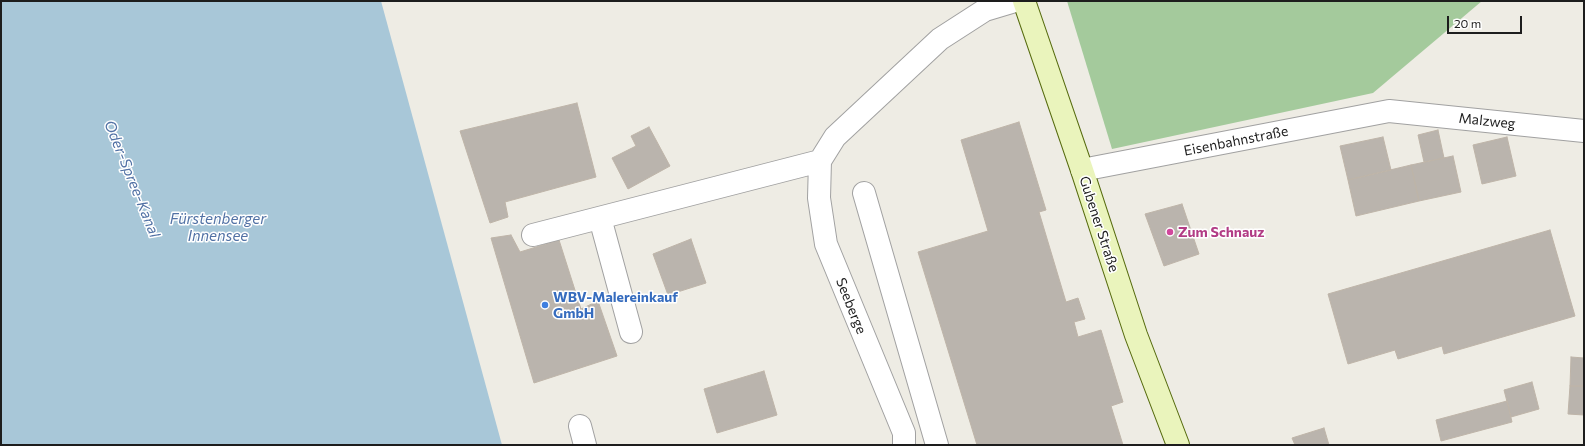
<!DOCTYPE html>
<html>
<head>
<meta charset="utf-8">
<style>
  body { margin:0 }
  #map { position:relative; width:1585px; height:446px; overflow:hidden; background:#eeece4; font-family:Commissioner,sans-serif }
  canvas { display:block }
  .frame { position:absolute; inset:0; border:2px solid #1d1d1d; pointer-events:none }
  .scale { position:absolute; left:1447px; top:16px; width:75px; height:18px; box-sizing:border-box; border:2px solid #1d1d1d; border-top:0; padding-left:5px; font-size:12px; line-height:14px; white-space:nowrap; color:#1d1d1d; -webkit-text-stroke:3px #fff; paint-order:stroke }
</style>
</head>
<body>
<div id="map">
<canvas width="1585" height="446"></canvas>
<div class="frame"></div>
<div class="scale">20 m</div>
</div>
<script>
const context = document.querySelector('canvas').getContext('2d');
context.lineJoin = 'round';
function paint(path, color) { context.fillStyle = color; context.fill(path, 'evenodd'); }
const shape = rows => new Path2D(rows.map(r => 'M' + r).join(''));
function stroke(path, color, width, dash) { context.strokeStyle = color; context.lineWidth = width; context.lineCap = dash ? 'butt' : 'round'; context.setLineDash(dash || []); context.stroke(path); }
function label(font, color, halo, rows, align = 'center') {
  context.font = font + ' Commissioner,sans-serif'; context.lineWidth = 3; context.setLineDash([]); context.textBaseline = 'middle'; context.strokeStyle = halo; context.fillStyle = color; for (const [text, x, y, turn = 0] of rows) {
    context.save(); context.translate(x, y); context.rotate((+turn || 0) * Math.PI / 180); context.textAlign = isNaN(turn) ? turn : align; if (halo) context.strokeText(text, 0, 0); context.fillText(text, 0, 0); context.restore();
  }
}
paint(shape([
  [1067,1,1482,1,1373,93,1112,149]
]), '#a4ca9c');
paint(shape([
  [1,1,381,1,502,445,1,445]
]), '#a8c7d8');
const building = shape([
  [577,103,596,177,505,202,508,217,490,223,460,131,577,103],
  [1019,122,1046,210,1039,212,1066,302,1078,298,1085,319,1074,322,1078,337,1101,330,1123,402,1111,406,1123,445,977,445,918,252,988,231,961,140,1019,122],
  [649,127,670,166,628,189,612,158,636,146,631,136,649,127],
  [1438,130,1444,158,1424,162,1418,135,1438,130],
  [1383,137,1391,170,1348,180,1340,146,1383,137],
  [1507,137,1516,176,1482,184,1473,145,1507,137],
  [1453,156,1461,192,1419,201,1411,165,1453,156],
  [1411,165,1419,201,1356,216,1348,180,1411,165],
  [1182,204,1199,254,1164,266,1145,214,1182,204],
  [1550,230,1575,316,1444,354,1442,346,1398,359,1395,350,1348,364,1328,294,1550,230],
  [511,235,520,252,559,240,581,309,598,301,617,356,534,383,491,238,511,235],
  [691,239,706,283,668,295,653,254,691,239],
  [1571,357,1584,358,1584,386,1570,386,1571,357],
  [764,371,777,415,717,433,704,389,764,371],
  [1532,382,1539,409,1511,417,1504,390,1532,382],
  [1570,386,1584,386,1584,415,1568,414,1570,386],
  [1507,401,1512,422,1441,441,1436,420,1507,401],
  [1324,428,1329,445,1295,445,1292,438,1324,428]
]);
paint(building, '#bab4ad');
stroke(building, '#beb4a8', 1);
const street = shape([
  [1082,170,1389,111,1584,131],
  [864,193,937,445],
  [600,218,631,332],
  [533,235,820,161],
  [580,426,585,445],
  [904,445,904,433,826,244,819,198,820,161,835,137,940,39,985,10,1015,1]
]);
const secondary = shape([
  [1024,1,1082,170,1136,335,1178,445]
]);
stroke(street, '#a1a1a1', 24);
stroke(secondary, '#566b0e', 24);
stroke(street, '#fff', 22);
stroke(secondary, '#eaf4bc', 22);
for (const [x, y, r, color] of [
  [1170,232,4,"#d1479c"],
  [545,305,4,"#3f7fe0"]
]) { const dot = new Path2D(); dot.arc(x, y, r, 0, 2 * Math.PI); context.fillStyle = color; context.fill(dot); stroke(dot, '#fff', 1.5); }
label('14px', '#1d1d1d', '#fff', [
  ["Malzweg",1487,121,6],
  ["Eisenbahnstraße",1236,141,-11],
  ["Gubener Straße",1099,224,72],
  ["Seeberge",851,306,68]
]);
label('bold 14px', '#b23c85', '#fff', [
  ["Zum Schnauz",1178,232]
], 'left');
label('bold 14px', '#366cbe', '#fff', [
  ["WBV-Malereinkauf",553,297],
  ["GmbH",553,313]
], 'left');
label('italic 15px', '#5272a5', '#fff', [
  ["Oder-Spree-Kanal",132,179,68],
  ["Fürstenberger",218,219],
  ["Innensee",218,236]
]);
</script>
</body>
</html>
